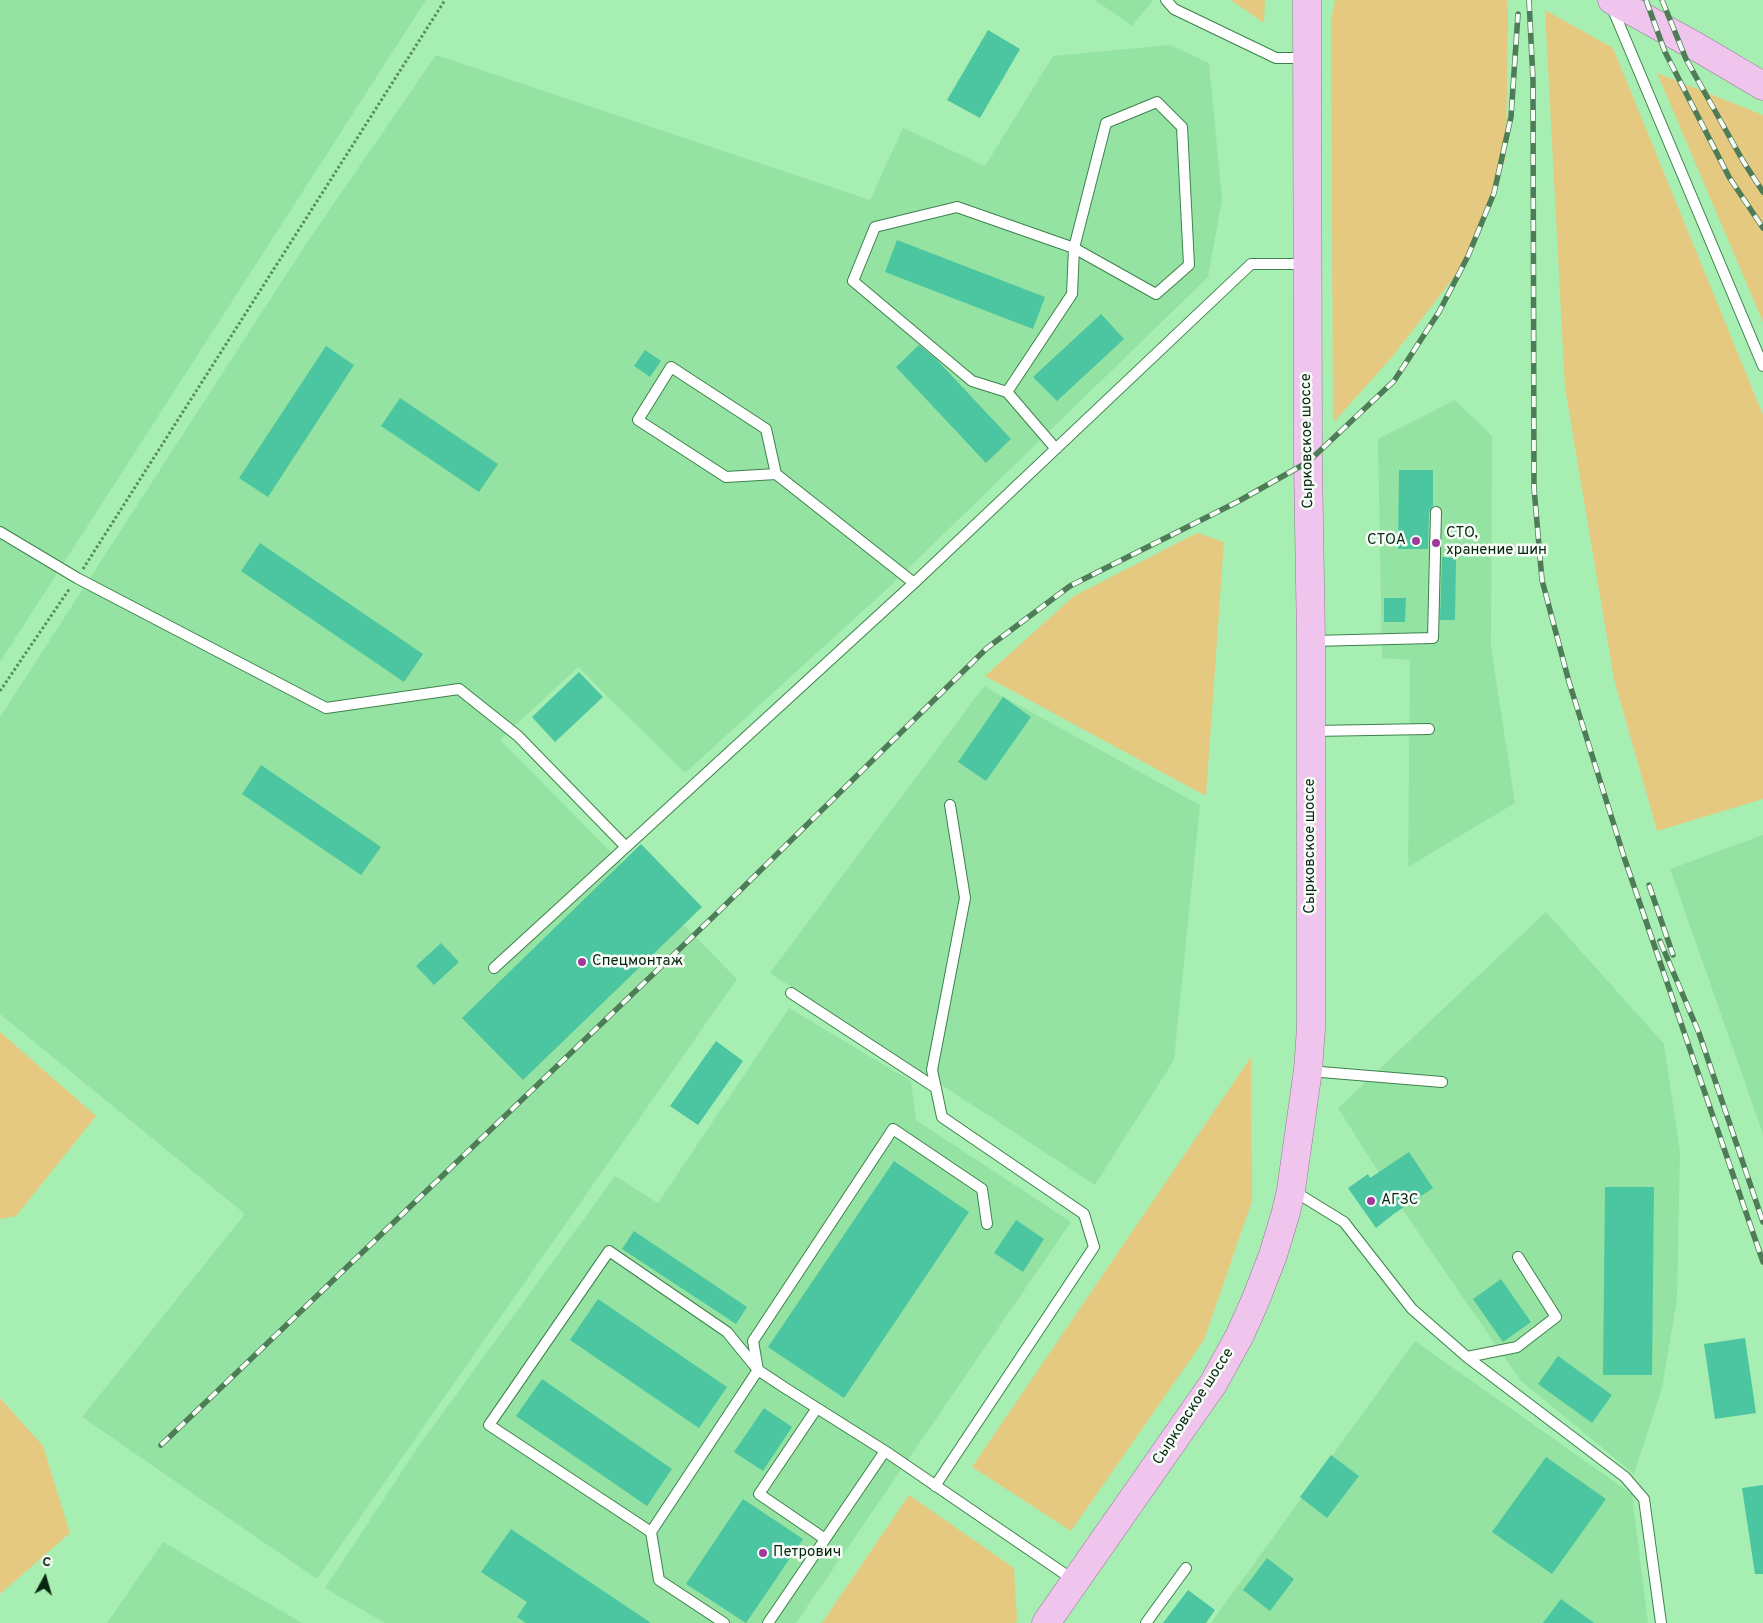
<!DOCTYPE html>
<html>
<head>
<meta charset="utf-8">
<style>
  body { margin:0 }
  #map { position:relative; width:1763px; height:1623px; overflow:hidden; background:#a7eeb3; font-family:Overpass,sans-serif }
  canvas { display:block }
  .north { position:absolute; left:20px; top:1553px; width:50px; height:50px; -webkit-text-stroke:4px #f6fdf7; paint-order:stroke; rotate:6deg; font-size:14px; font-weight:700; line-height:20px; text-align:center; color:#092610 }
  .north::after { content:''; display:block; margin:auto; width:18px; height:22px; background:#092610; clip-path:polygon(50% 0,100% 100%,50% 72%,0 100%) }
</style>
</head>
<body>
<div id="map">
<canvas width="1763" height="1623"></canvas>
<div class="north">С</div>
</div>
<script>
const context = document.querySelector('canvas').getContext('2d');
context.lineJoin = 'round';
function paint(path, color) { context.fillStyle = color; context.fill(path, 'evenodd'); }
const shape = rows => new Path2D(rows.map(r => 'M' + r).join(''));
function stroke(path, color, width, dash) { context.strokeStyle = color; context.lineWidth = width; context.lineCap = dash ? 'butt' : 'round'; context.setLineDash(dash || []); context.stroke(path); }
function label(font, color, halo, rows, align = 'center') {
  context.font = font + ' Overpass,sans-serif'; context.lineWidth = 5; context.setLineDash([]); context.textBaseline = 'middle'; context.strokeStyle = halo; context.fillStyle = color; for (const [text, x, y, turn = 0] of rows) {
    context.save(); context.translate(x, y); context.rotate((+turn || 0) * Math.PI / 180); context.textAlign = isNaN(turn) ? turn : align; if (halo) context.strokeText(text, 0, 0); context.fillText(text, 0, 0); context.restore();
  }
}
paint(shape([
  [0,0,426,0,0,662],
  [1095,0,1153,0,1132,26],
  [1170,45,1209,63,1222,199,1208,277,886,590,685,773,578,667,500,740,737,979,317,1579,82,1417,245,1214,0,1014,0,717,306,244,436,55,870,200,903,128,985,166,1053,56],
  [1455,400,1492,436,1491,647,1515,803,1408,867,1410,660,1382,658,1378,439],
  [984,686,1200,805,1174,1060,1095,1185,770,973],
  [1763,835,1763,1134,1670,869],
  [1546,912,1664,1044,1680,1152,1677,1299,1662,1388,1634,1474,1520,1380,1404,1212,1338,1108],
  [789,1008,911,1081,916,1120,1071,1222,796,1623,385,1623,325,1588,418,1447,615,1176,658,1203],
  [1415,1341,1632,1494,1648,1623,1211,1623],
  [163,1542,302,1623,107,1623]
]), '#95e3a2');
paint(shape([
  [1231,0,1265,0,1264,23],
  [1335,0,1507,0,1508,10,1506,158,1484,219,1462,267,1392,357,1333,423,1331,19],
  [1545,10,1613,48,1763,415,1763,799,1657,831,1614,679,1565,388],
  [1657,73,1763,115,1763,322],
  [1197,533,1224,542,1206,796,985,676,1074,596],
  [0,1032,96,1116,16,1216,0,1219],
  [1251,1057,1252,1201,1204,1340,1071,1531,972,1467],
  [0,1398,43,1446,70,1533,0,1594],
  [909,1495,1014,1568,1017,1620,1015,1623,822,1623]
]), '#e6c981');
paint(shape([
  [988,30,1020,49,980,118,947,100],
  [897,240,1045,297,1033,329,885,272],
  [1101,314,1124,339,1057,401,1033,377],
  [919,345,937,360,1011,439,986,463,896,367],
  [326,346,354,365,268,497,239,478],
  [645,350,661,361,650,377,634,366],
  [400,398,498,464,479,492,381,426],
  [1399,470,1433,470,1433,506,1429,512,1428,549,1398,549],
  [260,543,423,654,404,682,241,571],
  [1442,557,1456,558,1455,620,1440,620],
  [1384,598,1406,598,1405,622,1384,622],
  [579,672,603,697,555,742,532,717],
  [1003,697,1031,717,986,781,958,762],
  [261,765,381,847,361,875,242,794],
  [641,844,702,907,523,1080,462,1018],
  [441,943,459,962,434,985,416,966],
  [716,1041,743,1061,698,1125,670,1106],
  [1409,1152,1433,1188,1395,1213,1376,1228,1348,1188,1368,1174,1370,1178],
  [894,1161,969,1212,844,1398,768,1347],
  [1605,1187,1654,1187,1652,1375,1603,1375],
  [1016,1220,1044,1239,1023,1272,994,1253],
  [634,1231,747,1307,736,1324,622,1249],
  [1501,1279,1531,1322,1503,1342,1473,1299],
  [598,1299,727,1387,699,1428,570,1340],
  [1745,1338,1756,1413,1715,1419,1704,1344],
  [1558,1356,1612,1395,1592,1423,1538,1384],
  [542,1379,672,1469,647,1506,516,1416],
  [764,1408,792,1427,763,1471,734,1452],
  [1331,1455,1359,1476,1327,1518,1300,1497],
  [1546,1457,1606,1499,1552,1574,1492,1532],
  [1763,1485,1763,1574,1755,1574,1742,1488],
  [743,1499,803,1539,746,1623,686,1584],
  [511,1529,651,1623,526,1623,517,1617,527,1602,481,1572],
  [1267,1558,1294,1579,1270,1611,1243,1590],
  [1188,1590,1215,1610,1206,1623,1163,1623],
  [1561,1599,1594,1623,1543,1623]
]), '#4bc6a0');
const lane = shape([
  [1166,0,1174,9,1276,58,1305,58],
  [1611,5,1763,366],
  [1007,392,972,381,853,281,875,227,957,207,1074,248,1156,294,1189,265,1182,127,1157,102,1106,123,1074,248,1072,294,1007,392,1056,449],
  [776,474,726,477,638,420,671,367,766,429,776,474,914,583],
  [0,532,77,578,326,708,459,689,518,736,626,847],
  [1312,641,1433,638,1436,512],
  [1312,731,1429,729],
  [494,968,914,583,1251,264,1306,264],
  [791,993,936,1088],
  [1309,1071,1442,1082],
  [1292,1190,1344,1222,1412,1309,1467,1357,1625,1477,1644,1499,1661,1623],
  [987,1224,982,1189,893,1129,753,1341,758,1370,651,1532,489,1425,609,1251,727,1332,758,1370,782,1386,885,1451,1075,1581],
  [1467,1357,1517,1347,1556,1317,1518,1257],
  [817,1408,759,1494,825,1539],
  [935,1486,1094,1247,1084,1214,942,1117,932,1070,965,898,950,805],
  [651,1532,659,1580,724,1623],
  [768,1623,885,1451],
  [1146,1623,1186,1568]
]);
const primary = shape([
  [1612,0,1697,47,1763,86],
  [1046,1623,1213,1384,1240,1335,1256,1299,1273,1255,1286,1212,1291,1190,1308,1070,1311,1028,1311,641,1308,462,1307,0]
]);
stroke(lane, '#3d824c', 12);
stroke(primary, '#997598', 29);
stroke(shape([
  [83,569,445,0],
  [0,691,70,588]
]), '#598b63', 3, [2.5, 2.5]);
stroke(lane, '#fff', 10);
stroke(primary, '#f0c5ed', 28);
const rail = shape([
  [1529,0,1533,80,1534,488,1542,580,1569,682,1625,860,1763,1262],
  [1646,0,1665,52,1729,177,1763,228],
  [1662,0,1686,59,1743,161,1763,192],
  [1649,885,1673,955],
  [1660,941,1699,1033,1763,1222],
  [161,1445,714,916,987,648,1070,586,1237,502,1308,462,1394,381,1439,312,1468,256,1494,193,1511,117,1518,14]
]);
stroke(rail, '#4d7c56', 5.5);
stroke(rail, '#f6fdf7', 4, [11]);
for (const [x, y, r, color] of [
  [1416,541,5,"#9f399d"],
  [1436,543,5,"#9f399d"],
  [582,962,5,"#9f399d"],
  [1371,1201,5,"#9f399d"],
  [763,1553,5,"#9f399d"]
]) { const dot = new Path2D(); dot.arc(x, y, r, 0, 2 * Math.PI); context.fillStyle = color; context.fill(dot); stroke(dot, '#f6fdf7', 2); }
label('15px', '#092610', '#f6fdf7', [
  ["Сырковское шоссе",1308,441,-91],
  ["Сырковское шоссе",1311,846,-90],
  ["Сырковское шоссе",1194,1407,-57]
]);
label('15px', '#092610', '#f6fdf7', [
  ["СТО,",1446,534],
  ["хранение шин",1446,551],
  ["СТОА",1406,541,"right"],
  ["Спецмонтаж",592,962],
  ["АГЗС",1381,1201],
  ["Петрович",773,1553]
], 'left');
</script>
</body>
</html>
